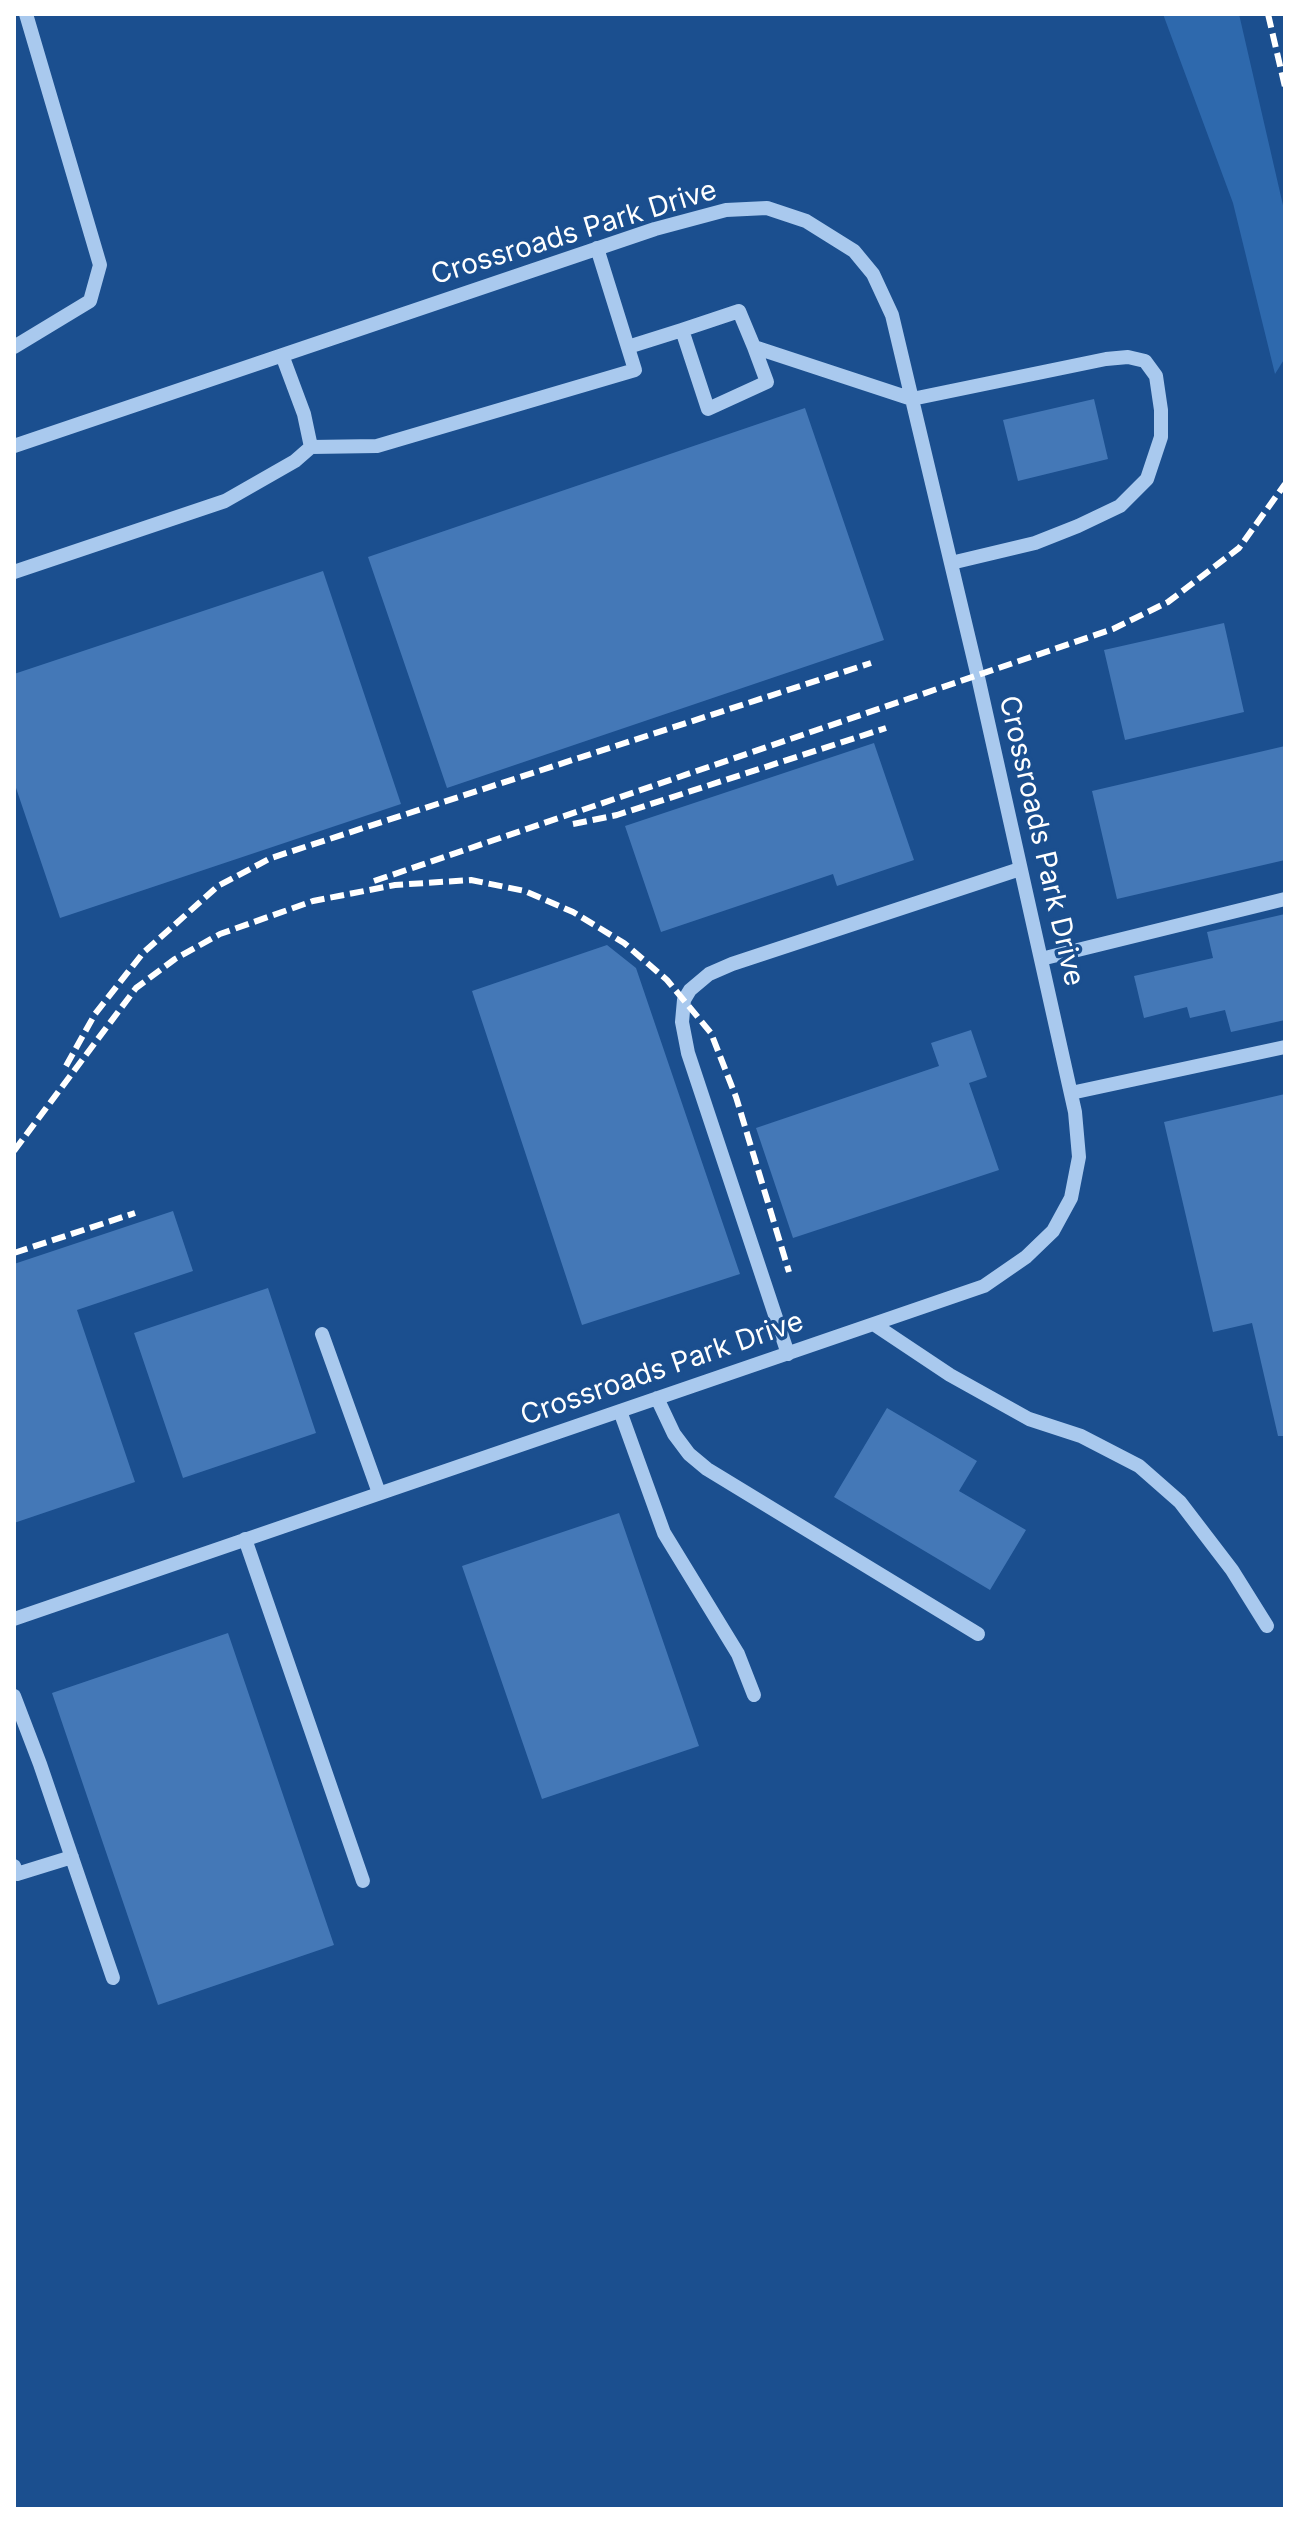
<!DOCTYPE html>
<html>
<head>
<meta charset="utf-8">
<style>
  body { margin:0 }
  #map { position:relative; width:1299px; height:2523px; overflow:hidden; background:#1b4f8f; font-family:Inter,sans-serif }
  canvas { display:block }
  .frame { position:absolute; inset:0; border:16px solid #fff; pointer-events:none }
</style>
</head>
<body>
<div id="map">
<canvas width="1299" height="2523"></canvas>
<div class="frame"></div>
</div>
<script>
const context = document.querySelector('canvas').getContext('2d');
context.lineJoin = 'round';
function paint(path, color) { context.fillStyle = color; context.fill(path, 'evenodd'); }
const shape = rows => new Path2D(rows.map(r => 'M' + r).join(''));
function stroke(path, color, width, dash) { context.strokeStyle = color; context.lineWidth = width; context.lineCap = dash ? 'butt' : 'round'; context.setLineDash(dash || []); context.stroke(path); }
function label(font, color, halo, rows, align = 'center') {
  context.font = font + ' Inter,sans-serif'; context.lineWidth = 7; context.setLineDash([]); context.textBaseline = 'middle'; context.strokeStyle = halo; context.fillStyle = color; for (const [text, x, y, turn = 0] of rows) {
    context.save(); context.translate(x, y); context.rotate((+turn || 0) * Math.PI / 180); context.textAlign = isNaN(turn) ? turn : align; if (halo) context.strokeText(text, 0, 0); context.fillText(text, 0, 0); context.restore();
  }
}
paint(shape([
  [1163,14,1239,14,1285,214,1285,358,1275,374,1233,203]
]), '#2e69ad');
paint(shape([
  [1094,399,1108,459,1018,481,1003,420],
  [805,408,884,640,447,788,368,557],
  [323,571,401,804,60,918,14,782,14,674],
  [1224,623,1244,712,1125,740,1104,650],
  [874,743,914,860,837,886,833,874,661,932,625,826],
  [1285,746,1285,860,1117,899,1092,791],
  [1285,914,1285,1020,1231,1032,1225,1010,1190,1018,1187,1007,1144,1018,1134,976,1213,958,1207,932],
  [607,945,636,968,740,1274,582,1325,472,991],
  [971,1030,987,1077,969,1083,999,1170,793,1238,756,1128,939,1066,931,1043],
  [1285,1094,1285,1436,1278,1436,1252,1323,1213,1332,1164,1122],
  [173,1211,193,1271,77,1310,135,1482,14,1523,14,1264],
  [268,1288,316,1433,183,1478,134,1333],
  [887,1408,977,1461,959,1491,1026,1530,990,1590,834,1497],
  [619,1513,699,1746,542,1799,462,1566],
  [228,1633,334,1945,158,2005,52,1693]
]), '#4478b7');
stroke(shape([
  [14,347,90,301,100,265,26,14],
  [628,347,682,330],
  [754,347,767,382,708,409,682,330,739,311,754,347,912,399,1106,359,1128,357,1145,361,1156,376,1161,410,1161,437,1147,479,1120,506,1078,526,1035,543,951,563],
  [14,446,655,229,726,210,767,208,806,221,854,251,873,274,892,315,978,677,1075,1112,1079,1157,1071,1198,1053,1231,1026,1257,984,1286,14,1619],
  [311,447,377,446,635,370,597,248],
  [14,572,225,501,295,461,311,447,304,414,282,355],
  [1041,959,1285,899],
  [1071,1093,1285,1047],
  [875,1325,950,1375,1029,1419,1081,1436,1139,1466,1180,1502,1232,1570,1267,1626],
  [322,1334,379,1493],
  [788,1354,688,1053,682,1022,684,1000,690,990,709,974,732,964,1020,869],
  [657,1398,674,1434,689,1454,707,1469,978,1634],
  [620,1411,664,1533,738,1654,754,1695],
  [245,1539,363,1881],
  [14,1696,40,1764,113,1978],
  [14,1866,17,1874,72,1857]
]), '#a9c9ee', 14);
stroke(shape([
  [1268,14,1285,87],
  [573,824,617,815,886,728],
  [374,881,1113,629,1168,602,1239,548,1285,484],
  [66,1066,95,1014,143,953,218,886,271,858,871,663],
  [14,1151,136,988,175,959,220,934,313,901,395,885,471,880,525,891,573,912,624,943,667,980,711,1033,736,1097,789,1272],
  [14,1253,135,1213]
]), '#fff', 6, [14, 6]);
label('28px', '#fff', '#1b4f8f', [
  ["Crossroads Park Drive",574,233,-17],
  ["Crossroads Park Drive",1041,841,77],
  ["Crossroads Park Drive",662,1369,-19]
]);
</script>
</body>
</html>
